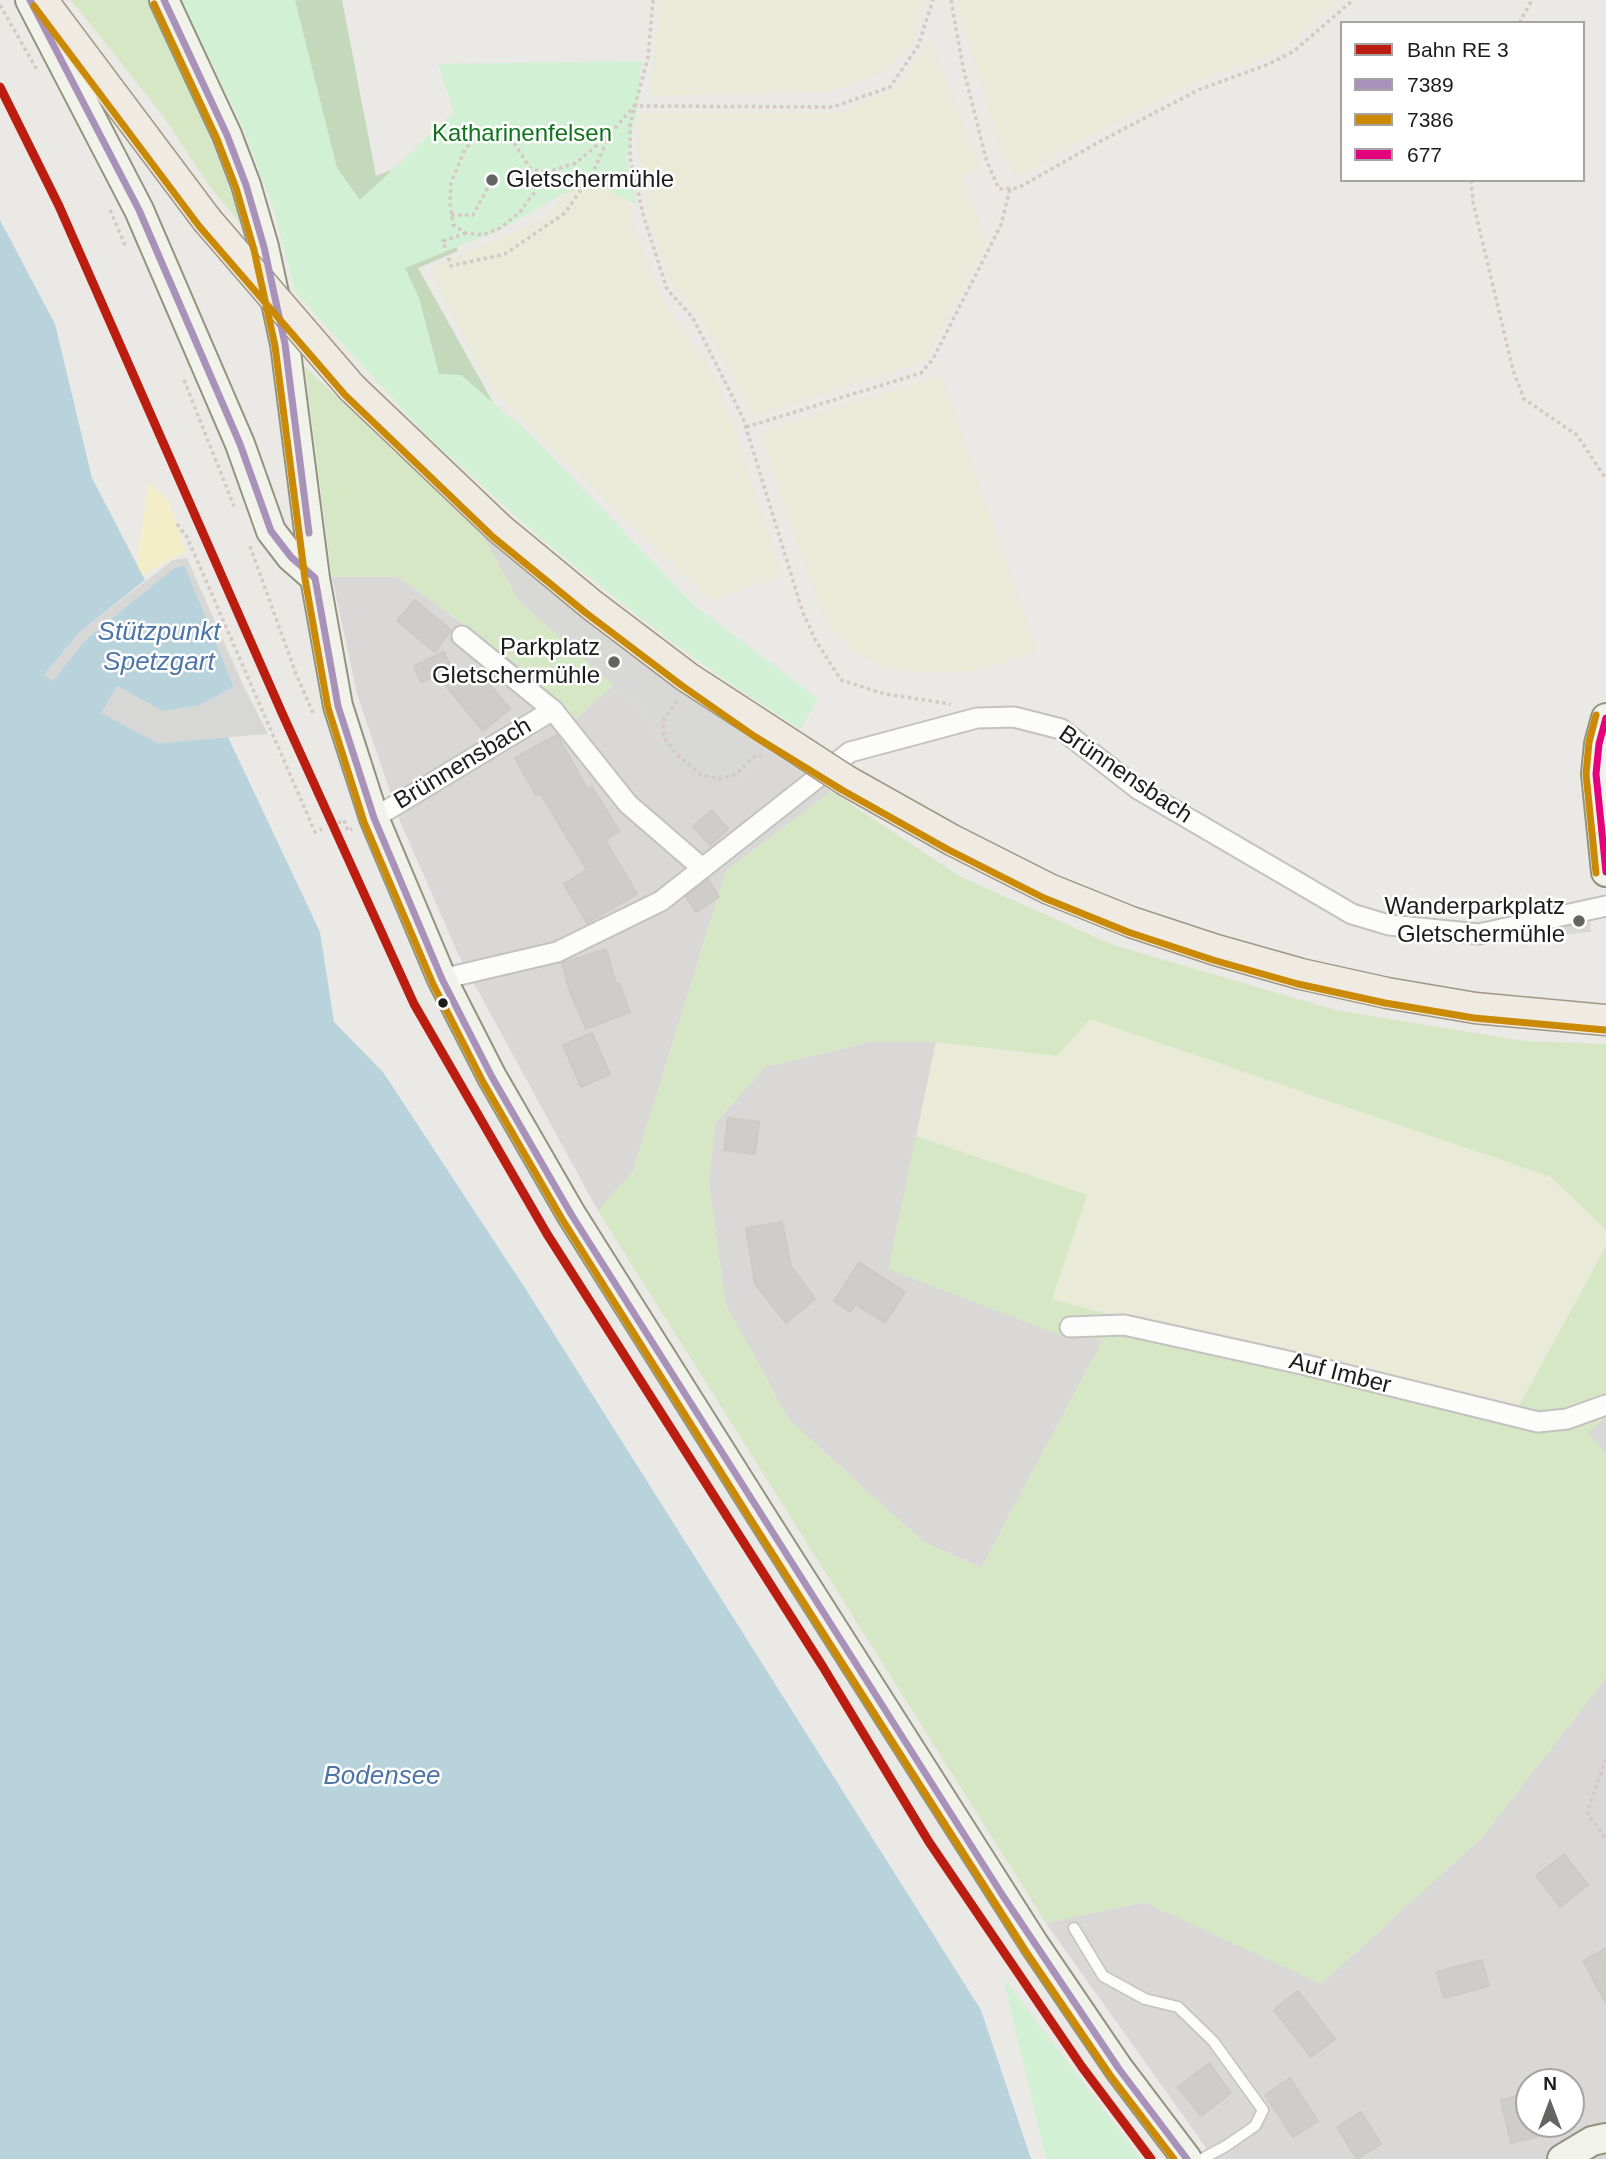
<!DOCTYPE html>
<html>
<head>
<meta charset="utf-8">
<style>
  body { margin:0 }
  #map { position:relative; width:1606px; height:2159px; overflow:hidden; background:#eae9e5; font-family:Helvetica,sans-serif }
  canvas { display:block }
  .legend { position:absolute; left:1340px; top:21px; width:245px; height:161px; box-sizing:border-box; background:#fff; border:2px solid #a4a4a4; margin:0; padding:9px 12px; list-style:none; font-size:21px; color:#1c1c1c }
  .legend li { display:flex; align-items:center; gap:14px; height:35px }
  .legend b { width:35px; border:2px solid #a4a4a4 }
  .north { position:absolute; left:1515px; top:2068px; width:70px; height:70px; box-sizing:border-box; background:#fff; border:2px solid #a4a4a4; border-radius:50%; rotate:0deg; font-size:19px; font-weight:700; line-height:28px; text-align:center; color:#1c1c1c }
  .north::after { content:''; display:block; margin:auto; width:24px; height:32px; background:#646462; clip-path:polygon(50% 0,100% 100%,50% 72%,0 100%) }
</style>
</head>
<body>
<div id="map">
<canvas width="1606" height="2159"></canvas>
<ul class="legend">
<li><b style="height:9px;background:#bb1e10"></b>Bahn RE 3</li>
<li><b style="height:9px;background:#a992b9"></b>7389</li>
<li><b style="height:9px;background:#cb8a06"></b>7386</li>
<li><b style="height:9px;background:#e5007d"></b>677</li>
</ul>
<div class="north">N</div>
</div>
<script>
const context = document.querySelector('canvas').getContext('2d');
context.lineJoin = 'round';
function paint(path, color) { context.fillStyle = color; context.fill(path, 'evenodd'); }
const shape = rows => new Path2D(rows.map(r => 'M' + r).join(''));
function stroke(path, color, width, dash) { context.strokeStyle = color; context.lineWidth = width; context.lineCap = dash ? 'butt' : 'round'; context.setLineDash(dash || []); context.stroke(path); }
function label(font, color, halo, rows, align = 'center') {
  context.font = font + ' Helvetica,sans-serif'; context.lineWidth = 5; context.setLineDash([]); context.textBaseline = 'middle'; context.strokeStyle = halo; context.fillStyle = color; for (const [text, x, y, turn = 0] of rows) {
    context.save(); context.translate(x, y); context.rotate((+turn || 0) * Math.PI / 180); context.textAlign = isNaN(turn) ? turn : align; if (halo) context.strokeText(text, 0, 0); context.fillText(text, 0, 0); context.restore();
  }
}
paint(shape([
  [332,577,399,577,521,667,576,719,613,685,646,715,661,743,736,779,768,750,831,791,726,871,633,1171,598,1211,459,956,400,821,357,694],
  [870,1042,936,1042,889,1268,1065,1337,1103,1340,981,1568,922,1541,789,1420,725,1303,709,1183,715,1123,765,1067],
  [1606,1417,1606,1454,1587,1433],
  [1606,1678,1606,2159,1214,2159,1046,1923,1144,1902,1322,1983,1482,1837],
  [1529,2082,1571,2082,1571,2124,1529,2124]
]), '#d9d8d6');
paint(shape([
  [482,535,609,638,768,750,736,779,714,783,690,774,661,743,646,715,518,600],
  [1590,916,1591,932,1546,936,1546,927]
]), '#d8d8d6');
paint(shape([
  [660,0,925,0,913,43,882,72,848,86,826,92,650,96],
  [959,0,1340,0,1286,46,1261,59,1198,81,1142,108,1027,172,1015,174,1003,155,959,9],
  [930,40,980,168,962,177,987,242,926,361,754,416,701,317,671,283,649,221,639,156,637,132,639,113,838,113,899,87],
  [617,138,634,230,665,305,712,373,733,424,782,576,710,600,496,394,473,355,437,284,432,267,548,218,579,176],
  [941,375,1037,652,977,671,926,673,886,669,856,652,834,632,823,615,760,432],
  [1090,1019,1551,1177,1606,1230,1606,1246,1519,1406,1108,1314,1052,1299,1086,1195,916,1136,936,1042,1057,1056]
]), '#e9ead8');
paint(shape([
  [71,0,150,0,194,97,245,229,208,184,163,116],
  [305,367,482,535,518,600,613,685,576,719,521,667,399,577,332,577],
  [831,791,959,876,1113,945,1335,1010,1524,1041,1606,1044,1606,1230,1551,1177,1090,1019,1057,1056,936,1042,870,1042,765,1067,715,1123,709,1183,725,1303,789,1420,922,1541,981,1568,1103,1340,1065,1337,888,1269,916,1136,1087,1195,1052,1299,1108,1314,1519,1406,1606,1246,1606,1417,1588,1433,1606,1454,1606,1678,1482,1837,1321,1984,1144,1902,1046,1923,598,1211,633,1171,726,871]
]), '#d5e7c4');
paint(shape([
  [178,0,342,0,376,176,435,153,458,251,418,268,500,415,415,408,293,210]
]), '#c4d8bb');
paint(shape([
  [149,482,169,502,186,551,134,580]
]), '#f3edc8');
paint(shape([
  [170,0,295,0,337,168,360,200,454,112,438,64,641,61,639,102,627,160,637,205,597,184,562,194,500,230,405,268,419,298,439,374,461,375,532,436,695,606,818,699,800,729,734,686,669,640,545,542,427,436,296,293,274,210,244,129,206,51],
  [1003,1977,1141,2159,1046,2159]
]), '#d2f0d4');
paint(shape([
  [0,220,55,324,92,478,145,580,80,632,44,675,53,680,86,639,174,568,185,565,234,687,198,706,162,711,117,686,157,743,228,737,320,932,334,1022,383,1072,525,1288,981,2010,1031,2159,0,2159]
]), '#b9d3dd');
paint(shape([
  [187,558,242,683,268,734,157,743,101,713,117,686,162,711,198,706,234,687,184,565,174,568,86,639,52,681,44,675,80,632,173,560]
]), '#d7d7d5');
const building = shape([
  [415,600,451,630,435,652,397,621,415,600],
  [444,652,457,682,475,667,510,709,483,731,437,675,421,682,414,666,444,652],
  [557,735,588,790,592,787,619,831,605,840,637,894,587,923,564,884,587,870,540,793,536,795,515,758,557,735],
  [712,810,728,829,710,845,693,826,712,810],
  [708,879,719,897,696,912,686,897,708,879],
  [606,949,616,984,619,983,630,1012,586,1029,570,992,562,963,606,949],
  [592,1033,610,1074,581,1087,563,1045,592,1033],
  [728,1118,759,1122,755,1154,724,1150,728,1118],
  [782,1222,791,1266,815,1299,786,1323,755,1284,746,1228,782,1222],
  [859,1262,905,1292,885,1323,855,1304,850,1312,834,1301,859,1262],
  [1564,1854,1588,1885,1560,1907,1536,1876,1564,1854],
  [1606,1948,1606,2003,1583,1961,1606,1948],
  [1482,1960,1489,1986,1444,1998,1437,1972,1482,1960],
  [1298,1991,1335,2039,1311,2057,1274,2010,1298,1991],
  [1209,2063,1231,2093,1201,2116,1178,2087,1209,2063],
  [1290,2078,1318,2121,1293,2137,1265,2095,1290,2078],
  [1529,2093,1529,2124,1563,2124,1564,2130,1511,2143,1501,2100,1529,2093],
  [1361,2112,1381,2144,1357,2159,1337,2127,1361,2112]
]);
paint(building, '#cecdca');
stroke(building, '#cdcac6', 2);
const lane = shape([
  [1074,1928,1103,1976,1145,1999,1178,2007,1213,2041,1263,2110,1255,2126,1226,2146,1202,2159]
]);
const street = shape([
  [462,636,553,710,628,804,702,868],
  [374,818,553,710],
  [442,979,557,952,661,901,850,752,977,718,1014,717,1061,729,1138,789,1352,914,1389,925,1479,934,1606,906],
  [1070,1327,1124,1325,1306,1365,1538,1422,1567,1419,1606,1405]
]);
const secondary = shape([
  [30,0,139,210,240,444,271,531,291,557,315,578],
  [164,0,227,135,246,185,264,247,285,344,315,578,338,706,374,818,442,979,492,1077,571,1214,762,1517,1034,1944,1119,2069,1187,2159],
  [1606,718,1599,744,1596,774,1606,872],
  [1562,2159,1592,2141,1606,2138]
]);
const primary = shape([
  [42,0,207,220],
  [352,388,500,529,592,605,687,677,807,755],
  [847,781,952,840,1049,889,1131,922,1216,950,1301,974,1387,993,1475,1008,1606,1020]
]);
stroke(lane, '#c3c2c1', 13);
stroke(street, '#c3c2c1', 23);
stroke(secondary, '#90937e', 32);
stroke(primary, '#9f9783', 33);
stroke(shape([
  [653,0,648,57,630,125,630,158,644,218,667,289,693,318,743,418,803,613,816,641,841,680,885,694,951,704],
  [951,0,963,67,986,159,999,189,1018,188,1099,142,1198,90,1269,64,1294,51,1353,0],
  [0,5,37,70],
  [1519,23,1532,0],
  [545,173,530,168,509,135,477,137,465,149,451,183,450,203,453,225,466,233,483,235,500,228,519,213,534,193,535,183,545,173,576,163,610,134,634,106,833,107,890,87,918,46,933,0],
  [1471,180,1473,202,1513,370,1524,399,1577,435,1606,479],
  [110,210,125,245],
  [451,215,473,215,492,180],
  [466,233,443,241,451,266,505,254,565,213,593,172,609,136],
  [184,380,234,506],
  [746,427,921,373,933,359,1001,225,1010,189],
  [177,524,187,537,315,832,322,829],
  [250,546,296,674,314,715],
  [677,701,663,721,664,738,675,753,701,775,721,779,736,774,756,755,761,755],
  [338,823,344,820,348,831,352,829],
  [1606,1759,1587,1813,1606,1839]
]), '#d5c8c5', 3.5, [3.5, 3.5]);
stroke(lane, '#fcfcfb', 10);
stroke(street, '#fcfcfb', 19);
stroke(secondary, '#f1f2e9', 28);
stroke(primary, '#efebe3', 30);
const primaryBridge = shape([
  [207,220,352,388],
  [807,755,847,781]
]);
stroke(primaryBridge, '#9f9783', 33, []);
stroke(primaryBridge, '#efebe3', 30);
stroke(shape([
  [30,0,139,210,240,444,271,531,291,557,315,578,338,706,374,818,442,979,492,1077,571,1214,1003,1896,1119,2069,1187,2159],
  [164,0,227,135,246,185,264,247,285,344,309,533]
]), '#a992b9', 7);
stroke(shape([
  [154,4,217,139,236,188,254,250,275,346,305,579,328,708,364,822,433,984,483,1082,562,1219,753,1523,1025,1950,1110,2075,1174,2159],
  [34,6,199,226,345,395,493,537,586,613,681,685,754,736,842,790,947,849,1044,898,1128,932,1213,960,1298,984,1385,1003,1474,1018,1605,1030],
  [1596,873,1586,774,1589,742,1596,715]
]), '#cb8a06', 7);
stroke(shape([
  [1606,718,1599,744,1596,774,1606,872]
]), '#e5007d', 7);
stroke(shape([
  [0,87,59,206,282,713,414,1004,547,1234,823,1667,929,1842,1082,2067,1151,2159]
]), '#bb1e10', 9);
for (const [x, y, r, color] of [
  [492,180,7,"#646462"],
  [614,662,7,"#646462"],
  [1579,921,7,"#646462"],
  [443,1003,6,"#1c1c1c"]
]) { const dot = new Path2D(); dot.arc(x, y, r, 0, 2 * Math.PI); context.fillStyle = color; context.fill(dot); stroke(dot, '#fff', 2.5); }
label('24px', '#10741d', '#fff', [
  ["Katharinenfelsen",522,134]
]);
label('24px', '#1c1c1c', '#fff', [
  ["Gletschermühle",506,180,"left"],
  ["Parkplatz",600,648],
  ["Gletschermühle",600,676],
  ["Wanderparkplatz",1565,907],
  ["Gletschermühle",1565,935]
], 'right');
label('24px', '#1c1c1c', '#fff', [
  ["Brünnensbach",463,764,-31],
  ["Brünnensbach",1125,775,34],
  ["Auf Imber",1340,1374,14]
]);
label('italic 26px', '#4d75a7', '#fff', [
  ["Stützpunkt",159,633],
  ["Spetzgart",159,663],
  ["Bodensee",382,1777]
]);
</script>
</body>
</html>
